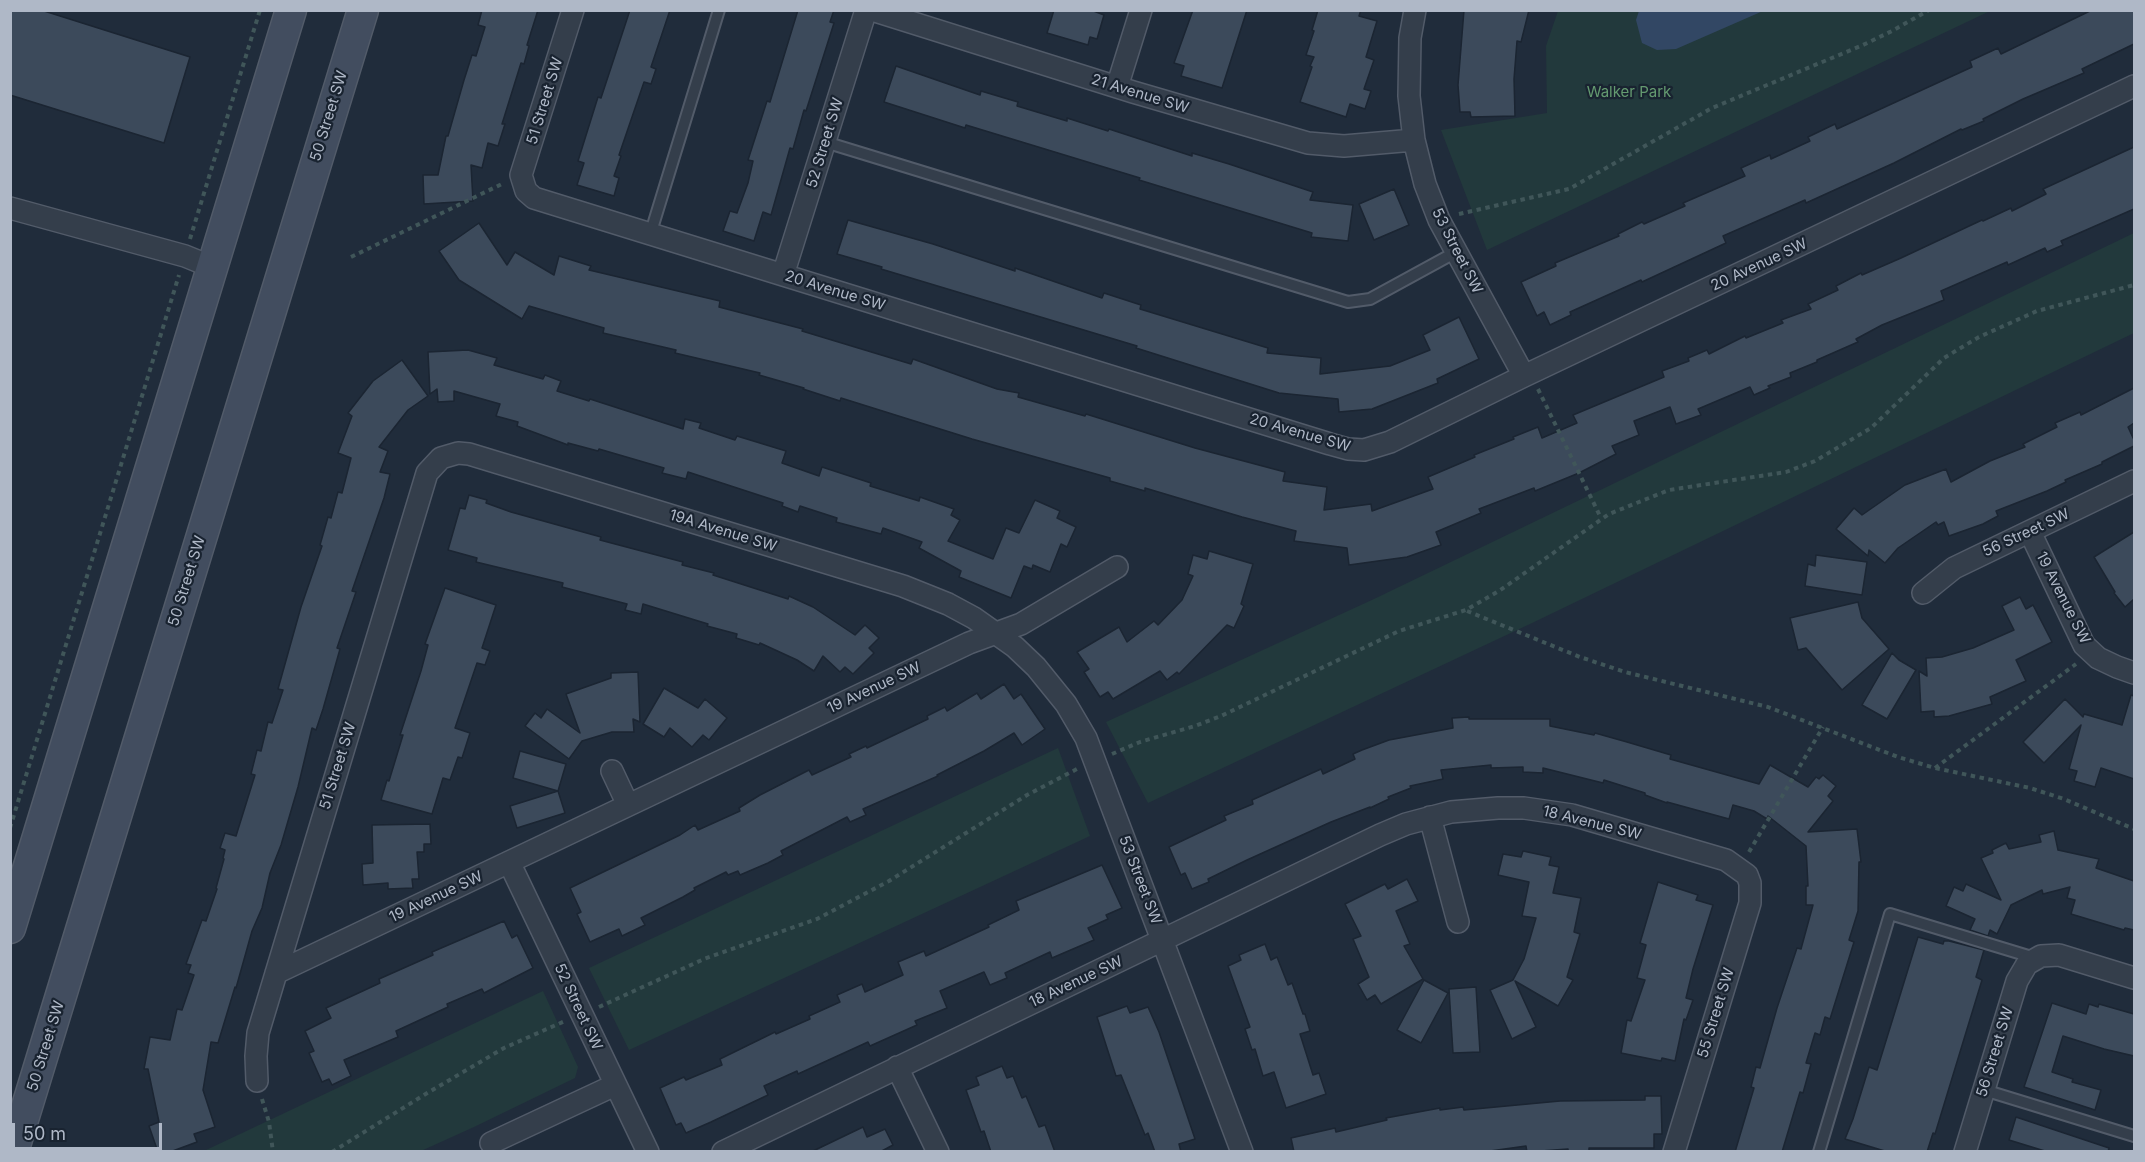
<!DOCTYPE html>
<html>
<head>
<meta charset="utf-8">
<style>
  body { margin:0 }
  #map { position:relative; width:2145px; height:1162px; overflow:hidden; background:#202c3b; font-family:Inter,sans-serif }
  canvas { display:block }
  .frame { position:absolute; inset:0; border:12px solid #afb8c7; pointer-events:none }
  .scale { position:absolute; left:12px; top:1123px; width:150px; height:27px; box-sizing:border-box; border:3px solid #afb8c7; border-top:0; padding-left:8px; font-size:18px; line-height:21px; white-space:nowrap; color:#afb8c7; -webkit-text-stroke:4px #192330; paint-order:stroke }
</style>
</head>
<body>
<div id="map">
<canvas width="2145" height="1162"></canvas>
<div class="frame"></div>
<div class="scale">50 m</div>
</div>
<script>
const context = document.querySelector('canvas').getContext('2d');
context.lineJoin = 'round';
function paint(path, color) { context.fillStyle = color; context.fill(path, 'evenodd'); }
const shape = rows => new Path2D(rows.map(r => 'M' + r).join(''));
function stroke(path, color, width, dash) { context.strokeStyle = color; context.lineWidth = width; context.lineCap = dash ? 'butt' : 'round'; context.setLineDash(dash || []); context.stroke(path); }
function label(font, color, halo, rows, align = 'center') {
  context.font = font + ' Inter,sans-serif'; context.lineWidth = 4.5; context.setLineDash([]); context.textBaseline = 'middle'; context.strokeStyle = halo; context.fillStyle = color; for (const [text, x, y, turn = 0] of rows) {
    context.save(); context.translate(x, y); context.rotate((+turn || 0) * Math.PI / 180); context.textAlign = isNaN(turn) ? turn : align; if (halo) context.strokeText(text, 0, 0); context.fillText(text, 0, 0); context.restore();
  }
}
paint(shape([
  [1558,11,1990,11,1487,250,1441,130,1547,113,1546,46],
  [2134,233,2134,333,1530,624,1148,803,1106,722,1374,599],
  [1058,748,1090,836,629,1050,589,968],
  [543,991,578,1067,575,1078,474,1127,421,1151,204,1151]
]), '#22393c');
paint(shape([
  [1639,11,1639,10,1763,11,1676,49,1657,50,1642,43,1636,20]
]), '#324764');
const building = shape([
  [10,10,41,10,190,57,164,143,10,95,10,10],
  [482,10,538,10,527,45,529,46,524,64,521,63,502,124,505,124,498,146,488,143,482,168,471,165,473,201,424,204,423,175,438,175,446,136,448,136,464,80,472,55,476,56,485,27,478,25,482,10],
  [630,10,670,10,651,67,656,69,651,84,644,82,619,155,621,156,614,176,619,178,614,196,577,185,584,163,578,161,598,97,601,98,630,10],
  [798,10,834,10,830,22,834,23,806,111,804,110,793,149,790,148,771,215,763,212,754,241,723,231,730,211,737,213,748,183,753,161,748,160,767,101,770,102,798,10],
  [1054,10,1091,10,1104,15,1097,39,1090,37,1088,45,1047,33,1054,10],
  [1193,10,1247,10,1222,88,1181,76,1184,66,1174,63,1193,10],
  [1318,10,1361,10,1359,16,1377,21,1366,57,1374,60,1364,89,1371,91,1365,109,1350,104,1346,117,1300,102,1312,67,1310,66,1314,57,1306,55,1314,31,1312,30,1318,10],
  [1464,10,1529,10,1521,42,1517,41,1514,79,1515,116,1471,117,1470,112,1460,112,1458,85,1464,10],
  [2092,10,2134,10,2134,44,2082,69,2084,73,2023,99,1983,119,1984,121,1962,130,1961,129,1894,163,1806,203,1805,200,1723,236,1726,243,1642,282,1641,280,1570,312,1571,315,1550,325,1544,312,1537,316,1521,282,1556,266,1555,263,1619,236,1618,234,1642,222,1644,224,1685,206,1683,203,1745,176,1741,168,1770,155,1771,159,1810,141,1808,137,1835,124,1837,129,1972,67,1970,61,1998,48,2001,54,2092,10],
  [896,66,980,95,981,91,1018,102,1017,106,1067,121,1067,118,1108,131,1109,129,1192,156,1192,153,1229,164,1313,192,1310,200,1353,205,1348,241,1311,237,1312,233,1139,180,1140,178,966,125,965,128,884,102,896,66],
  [2134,147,2134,209,2061,241,2063,245,2047,252,2045,248,2008,265,2007,262,1941,291,1944,300,1882,325,1856,339,1858,342,1817,360,1817,362,1790,373,1791,377,1768,386,1770,388,1754,395,1750,387,1698,409,1701,415,1676,424,1670,407,1634,421,1639,435,1612,446,1616,454,1579,473,1535,491,1534,488,1479,509,1481,513,1436,532,1441,545,1407,557,1349,565,1347,548,1294,541,1296,531,1242,517,1145,488,1145,491,1110,481,1110,478,972,439,841,398,840,401,803,389,804,388,759,375,760,373,675,353,676,350,603,333,604,328,529,306,522,319,459,280,439,251,479,223,507,265,515,252,554,275,559,256,591,266,589,270,720,301,719,307,803,329,802,331,911,364,913,359,997,389,1019,393,1018,397,1085,416,1086,414,1195,448,1285,472,1283,481,1327,487,1324,510,1371,504,1372,511,1433,489,1428,477,1475,457,1474,455,1514,439,1513,437,1538,427,1542,438,1577,423,1573,415,1664,377,1662,371,1689,361,1688,358,1707,350,1709,354,1745,336,1746,338,1783,323,1781,320,1811,309,1808,304,1838,290,1836,286,1861,273,1862,275,1901,258,1982,220,1983,221,2011,208,2012,211,2046,194,2043,189,2134,147],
  [1394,189,1409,225,1374,240,1359,204,1394,189],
  [848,220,933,244,1015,271,1015,268,1102,298,1104,293,1141,305,1140,309,1268,348,1267,353,1321,358,1320,374,1390,366,1430,350,1423,335,1459,317,1479,359,1437,379,1438,383,1372,409,1339,412,1338,399,1279,393,1136,348,1137,346,881,269,882,267,837,254,848,220],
  [468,350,497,358,494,365,543,379,545,375,561,381,557,391,589,401,590,399,683,429,685,419,701,423,699,428,735,440,737,436,786,451,782,463,819,476,822,467,871,483,870,486,919,501,920,497,954,509,951,515,960,520,948,541,993,559,1006,528,1019,533,1035,500,1060,511,1057,518,1076,527,1067,547,1061,544,1050,572,1033,565,1032,569,1024,566,1011,598,959,577,961,571,919,548,922,542,883,528,881,534,836,522,837,518,800,506,798,512,782,506,783,503,688,472,686,479,662,473,664,468,599,449,598,451,568,443,568,445,517,426,518,422,496,416,500,404,454,391,454,401,438,402,437,389,430,394,428,352,468,350],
  [402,360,428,396,408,410,379,447,388,451,380,472,390,474,384,498,352,591,356,592,337,648,340,649,323,709,316,730,312,728,298,787,281,845,270,873,262,908,252,931,236,988,235,987,218,1043,211,1042,203,1090,215,1127,194,1134,197,1142,170,1152,158,1152,149,1126,159,1122,148,1069,144,1069,150,1037,170,1040,177,1009,182,1010,194,975,188,973,191,965,186,964,202,920,206,921,217,889,216,888,224,859,223,858,225,850,220,848,225,833,236,836,255,775,251,774,257,750,261,751,268,722,272,723,283,690,278,689,301,607,322,546,320,545,328,517,331,518,338,492,342,493,351,458,338,453,352,416,348,413,373,381,402,360],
  [2134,388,2134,423,2128,427,2134,440,2134,446,2102,462,2102,464,2065,480,2066,482,2047,491,1996,511,1998,516,1983,524,1949,536,1944,522,1938,525,1936,522,1898,548,1885,563,1869,550,1868,556,1836,529,1854,508,1862,515,1905,485,1946,469,1951,482,1990,461,2025,447,2023,444,2057,427,2055,423,2080,412,2081,415,2134,388],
  [469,495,487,500,486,503,511,512,601,537,600,540,683,562,682,565,714,573,713,575,788,599,789,596,813,607,855,635,865,625,879,638,869,648,874,653,853,674,845,667,840,672,823,656,814,671,797,660,760,643,759,645,736,638,737,634,707,626,708,624,643,604,641,614,625,610,627,604,562,587,563,583,476,562,477,558,448,550,460,508,465,509,469,495],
  [2134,532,2134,599,2125,607,2114,593,2115,592,2094,557,2134,532],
  [1209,551,1253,564,1241,604,1244,606,1234,628,1227,625,1179,674,1177,672,1167,680,1160,671,1113,699,1108,692,1100,697,1084,672,1089,669,1077,652,1119,627,1127,642,1154,621,1158,625,1182,600,1193,576,1188,574,1193,555,1207,559,1209,551],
  [1816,555,1867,562,1862,595,1805,586,1808,564,1815,566,1816,555],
  [445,588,496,605,482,648,490,651,485,665,477,663,455,728,470,733,462,758,458,757,450,780,443,778,432,814,381,800,387,780,389,781,403,735,400,735,421,671,428,645,425,644,445,588],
  [2020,597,2026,609,2033,605,2052,642,2016,660,2026,681,1990,697,1992,704,1949,716,1934,717,1934,711,1921,712,1919,671,1927,676,1926,658,1942,657,1973,648,2014,630,2002,606,2020,597],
  [1858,602,1862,618,1889,649,1842,690,1806,648,1798,650,1790,618,1858,602],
  [1892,653,1899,660,1916,670,1887,719,1862,705,1892,653],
  [638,672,640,722,633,719,634,732,612,732,582,741,569,759,525,726,535,713,541,718,547,709,580,733,566,694,611,678,611,673,638,672],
  [1004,684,1014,699,1021,694,1045,729,1022,745,1014,733,984,751,937,775,938,776,863,809,866,815,850,822,847,817,781,851,783,855,768,863,740,875,738,871,728,875,726,872,694,888,695,890,683,897,641,918,645,925,622,936,619,929,590,942,577,914,581,912,570,888,680,835,695,825,698,830,740,811,739,808,760,795,809,770,812,775,851,757,849,754,866,746,867,748,928,719,927,716,945,707,947,711,977,693,981,699,1004,684],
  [664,688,698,708,705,699,727,718,709,740,703,735,692,747,670,728,664,737,643,724,664,688],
  [2131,695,2134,696,2134,779,2101,768,2095,787,2074,781,2077,771,2069,769,2081,725,2044,763,2023,742,2065,699,2083,717,2084,714,2122,725,2131,695],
  [1469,717,1469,719,1550,719,1550,726,1594,735,1595,733,1627,742,1671,755,1670,759,1759,784,1770,765,1808,787,1816,777,1819,779,1823,775,1836,786,1828,796,1833,801,1808,832,1857,829,1861,862,1859,862,1858,911,1849,940,1854,942,1830,1019,1825,1017,1820,1035,1815,1033,1806,1063,1811,1064,1803,1093,1800,1092,1782,1152,1735,1152,1754,1088,1751,1087,1756,1067,1760,1068,1777,1008,1797,948,1801,949,1813,905,1806,905,1806,886,1808,886,1806,846,1768,816,1767,819,1754,811,1733,805,1729,819,1667,802,1667,803,1645,795,1645,793,1604,780,1603,783,1543,768,1543,773,1523,772,1523,767,1491,768,1491,765,1441,770,1443,779,1410,786,1411,788,1388,797,1389,799,1370,808,1370,807,1331,822,1247,860,1208,879,1209,882,1192,889,1185,873,1181,875,1169,847,1226,820,1224,816,1253,804,1252,800,1321,769,1323,774,1355,759,1353,754,1362,750,1389,740,1453,728,1452,718,1469,717],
  [520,751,566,764,558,791,565,813,517,828,510,806,558,791,513,778,520,751],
  [430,824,431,844,424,844,424,852,417,852,419,879,412,879,413,888,388,889,388,883,363,885,362,864,373,863,372,825,430,824],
  [2054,831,2058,850,2099,859,2096,868,2134,881,2134,930,2125,928,2124,930,2071,914,2075,900,2067,898,2070,887,2043,894,2042,890,2011,905,1997,934,1990,930,1988,936,1970,930,1975,919,1946,906,1954,887,1963,891,1966,884,2001,900,1981,858,1993,853,1992,850,2006,843,2009,849,2041,842,2039,835,2054,831],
  [1523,851,1551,857,1549,865,1559,867,1553,893,1581,898,1574,932,1580,934,1567,977,1573,980,1558,1006,1515,981,1536,1027,1512,1039,1490,990,1513,980,1524,959,1536,918,1522,916,1529,882,1498,875,1503,854,1521,857,1523,851],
  [1102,865,1122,908,1106,915,1108,919,1088,928,1094,940,1052,958,1050,952,1005,973,1007,978,990,985,984,972,940,991,947,1008,915,1021,917,1025,870,1046,868,1042,798,1074,797,1071,764,1086,768,1095,711,1122,686,1133,681,1123,676,1125,660,1088,684,1077,686,1080,722,1065,720,1059,775,1032,776,1034,810,1019,809,1016,840,1002,837,995,862,984,865,992,903,975,898,962,924,951,926,956,989,927,988,925,1019,910,1016,901,1102,865],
  [1407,879,1418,901,1396,911,1410,944,1404,946,1423,979,1381,1004,1375,995,1367,1000,1358,984,1369,977,1353,939,1361,936,1345,904,1385,884,1388,889,1407,879],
  [1658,882,1698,895,1696,900,1713,905,1693,969,1686,998,1693,1000,1686,1020,1684,1019,1675,1061,1662,1058,1661,1061,1621,1053,1627,1020,1631,1021,1645,980,1637,978,1646,945,1640,943,1658,882],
  [504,921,512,938,517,935,533,968,484,993,482,989,447,1004,448,1007,396,1031,398,1037,344,1060,351,1076,332,1085,329,1079,322,1082,309,1053,314,1051,305,1031,331,1018,326,1008,380,983,379,979,433,955,432,952,504,921],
  [1918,937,1943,944,1944,941,1949,941,1984,950,1976,977,1982,980,1935,1134,1933,1133,1927,1152,1888,1152,1845,1139,1853,1119,1869,1067,1877,1070,1918,937],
  [1265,944,1271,960,1277,957,1288,985,1292,983,1303,1014,1305,1014,1310,1031,1300,1034,1313,1075,1319,1073,1326,1094,1286,1108,1274,1072,1263,1076,1255,1049,1252,1050,1245,1029,1250,1027,1228,966,1241,960,1239,955,1265,944],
  [1424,980,1448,993,1421,1043,1397,1030,1424,980],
  [1476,987,1480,1052,1453,1053,1449,989,1476,987],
  [2052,1003,2086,1014,2089,1004,2098,1007,2099,1004,2134,1014,2134,1056,2104,1049,2063,1036,2052,1072,2073,1079,2072,1082,2101,1090,2095,1110,2024,1087,2052,1003],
  [1127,1006,1130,1013,1148,1007,1159,1032,1195,1139,1179,1144,1181,1152,1155,1152,1148,1133,1145,1135,1121,1075,1116,1076,1097,1017,1127,1006],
  [1002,1066,1007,1078,1013,1076,1022,1098,1026,1096,1039,1127,1045,1125,1055,1152,991,1152,984,1131,981,1132,966,1090,979,1085,976,1077,1002,1066],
  [1645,1096,1661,1096,1662,1134,1654,1134,1654,1148,1589,1148,1589,1152,1568,1152,1568,1149,1527,1152,1526,1146,1483,1152,1294,1152,1291,1138,1335,1128,1336,1132,1387,1120,1386,1118,1440,1108,1440,1110,1463,1107,1464,1110,1560,1101,1645,1100,1645,1096],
  [2016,1117,2109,1148,2108,1152,2048,1152,2009,1140,2016,1117],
  [863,1127,867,1137,885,1129,893,1145,880,1152,811,1152,863,1127]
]);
paint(building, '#3c4a5b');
stroke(building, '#1b2532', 1.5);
const lane = shape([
  [825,142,1348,302,1370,299,1456,252],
  [650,235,719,10],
  [1984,1090,2134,1136],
  [1819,1152,1890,914,2035,958]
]);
const street = shape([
  [573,10,521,175,526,191,534,198,1330,444,1348,449,1364,450,1390,442,1524,376,2134,86],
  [872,10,1133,92,1308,143,1344,146,1414,140],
  [1415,10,1410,38,1409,96,1414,140,1425,184,1439,220,1524,376],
  [1117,87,1141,10],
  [10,208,185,256,212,267],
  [783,275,866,10],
  [2030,532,2084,645,2098,658,2117,667,2134,673],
  [1923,593,1954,568,2134,481],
  [612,771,628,805],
  [1430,817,1458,922],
  [509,862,648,1152],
  [276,973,969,643,1021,624,1117,567],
  [897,1067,938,1152],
  [257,1081,256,1056,258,1033,424,483,427,473,441,458,458,453,469,454,903,586,948,604,974,618,1015,647,1036,667,1066,704,1086,738,1242,1152],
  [491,1143,615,1085],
  [723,1152,1380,835,1406,824,1451,812,1498,808,1524,808,1572,815,1726,860,1747,875,1750,883,1750,903,1674,1152],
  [1965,1152,2017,981,2027,964,2041,956,2059,955,2134,978]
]);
const secondary = shape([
  [10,928,291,10],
  [13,1152,363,10]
]);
stroke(lane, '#525b69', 14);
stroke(street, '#525b69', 24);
stroke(secondary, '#525b69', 33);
stroke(shape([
  [1459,214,1569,189,1712,108,1863,45,1892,31,1929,10],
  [190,239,260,10],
  [351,257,504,183],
  [1538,389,1601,518],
  [1467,611,1580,657,1625,672,1768,707,1898,757,1935,768,2030,788,2064,799,2134,829],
  [1112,754,1140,742,1195,726,1221,716,1399,631,1466,610,1499,591,1609,514,1669,490,1786,472,1815,461,1871,428,1944,358,1979,337,2037,311,2134,285],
  [1935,768,2076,664],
  [10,828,179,275],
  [1749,852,1823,727],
  [599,1007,704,959,817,919,889,881,1027,795,1077,769],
  [262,1099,269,1122,273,1152],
  [332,1152,424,1095,504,1048,565,1021]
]), '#405659', 4, [4.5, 4.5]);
stroke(lane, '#343e4b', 10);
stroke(street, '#343e4b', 21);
stroke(secondary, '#424d5f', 30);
label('15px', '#649a70', '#192330', [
  ["Walker Park",1629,92]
]);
label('15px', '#afb8c7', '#192330', [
  ["21 Avenue SW",1140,94,17],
  ["51 Street SW",545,101,-73],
  ["50 Street SW",329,116,-73],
  ["52 Street SW",825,143,-73],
  ["53 Street SW",1457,251,63],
  ["20 Avenue SW",1759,265,-25],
  ["20 Avenue SW",835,291,17],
  ["20 Avenue SW",1300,433,16],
  ["19A Avenue SW",723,531,17],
  ["56 Street SW",2026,533,-25],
  ["50 Street SW",187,581,-73],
  ["19 Avenue SW",2063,598,63],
  ["19 Avenue SW",874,688,-25],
  ["51 Street SW",338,766,-73],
  ["18 Avenue SW",1592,823,14],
  ["53 Street SW",1140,880,69],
  ["19 Avenue SW",436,897,-25],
  ["18 Avenue SW",1076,982,-25],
  ["52 Street SW",578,1007,65],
  ["55 Street SW",1716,1013,-73],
  ["50 Street SW",46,1046,-73],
  ["56 Street SW",1995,1052,-73]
]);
</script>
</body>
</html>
